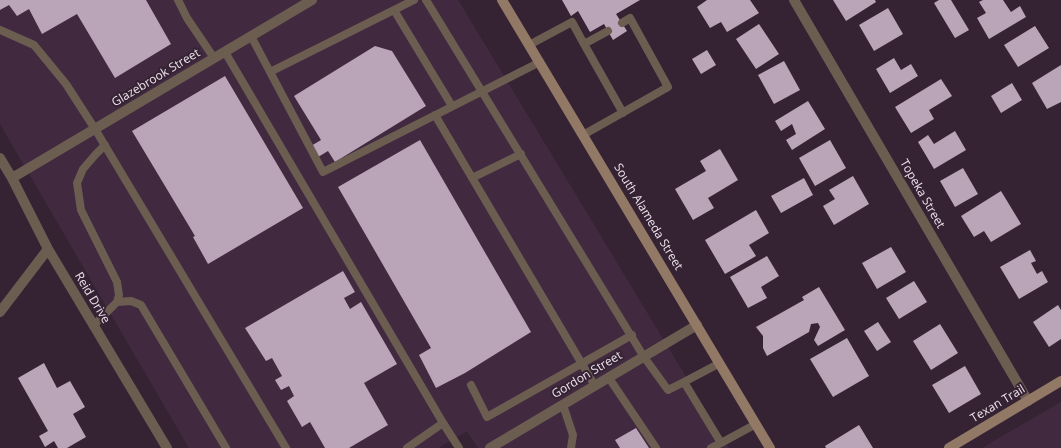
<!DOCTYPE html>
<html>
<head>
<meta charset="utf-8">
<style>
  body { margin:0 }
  canvas { display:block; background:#352334 }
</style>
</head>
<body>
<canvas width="1061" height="448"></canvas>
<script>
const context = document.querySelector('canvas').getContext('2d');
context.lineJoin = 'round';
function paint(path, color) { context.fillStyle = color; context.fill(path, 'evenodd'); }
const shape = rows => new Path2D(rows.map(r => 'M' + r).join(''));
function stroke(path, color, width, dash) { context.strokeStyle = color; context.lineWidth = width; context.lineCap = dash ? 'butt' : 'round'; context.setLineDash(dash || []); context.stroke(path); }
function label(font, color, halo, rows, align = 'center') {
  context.font = font + ' "Open Sans",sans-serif'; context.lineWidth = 4; context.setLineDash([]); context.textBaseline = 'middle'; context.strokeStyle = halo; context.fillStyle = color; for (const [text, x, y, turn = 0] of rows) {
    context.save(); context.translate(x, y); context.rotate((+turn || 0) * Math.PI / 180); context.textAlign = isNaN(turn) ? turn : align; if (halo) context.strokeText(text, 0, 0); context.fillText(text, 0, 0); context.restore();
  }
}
paint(shape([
  [0,0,458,0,729,448,478,448,467,431,438,448,189,448,0,124],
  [1061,402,1061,448,982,448]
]), '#412a40');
paint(shape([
  [0,0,146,0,171,44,115,78,77,14,42,34,29,9,17,16,9,5,0,10],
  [562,0,640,0,616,14,627,31,613,40,604,24,590,32,578,11,571,16],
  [707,0,750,0,759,13,727,32,721,22,710,28,697,7],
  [833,0,875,0,876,2,846,21],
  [939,0,951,0,969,30,955,38,934,3],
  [983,0,1003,0,1011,12,1020,6,1026,17,989,39,977,18,986,13,979,2],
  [888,8,903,34,874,51,859,25],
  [759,24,779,54,756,69,736,39],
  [1035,26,1049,48,1018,67,1004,45],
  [375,46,392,51,426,106,335,162,328,151,318,157,311,146,321,140,294,96],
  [707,50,716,65,701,74,692,59],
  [894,58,901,70,911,64,918,76,890,93,876,69],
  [784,61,800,90,774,104,758,75],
  [1061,65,1061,102,1047,109,1032,83],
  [225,76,303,208,208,264,193,237,195,236,132,131],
  [941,79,952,96,929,110,934,119,911,133,895,107],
  [1012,83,1022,100,1001,113,991,96],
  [808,101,825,129,792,150,786,140,796,134,792,124,781,131,775,121],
  [955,131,966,150,934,169,918,142,928,135,934,144],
  [420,140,531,332,465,373,436,388,419,355,431,348,338,187],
  [830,140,846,168,815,186,799,158],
  [720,149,738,180,708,198,714,208,693,220,675,189,706,171,700,161],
  [963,168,978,194,955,207,940,181],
  [853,176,869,204,834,225,823,206,835,199,829,190],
  [804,178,813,195,781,213,771,196],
  [1001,191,1021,224,991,242,984,231,974,237,961,216],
  [756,210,769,233,749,245,756,256,725,274,705,240],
  [891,247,906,272,877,289,862,263],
  [1030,250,1036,261,1031,263,1037,274,1042,271,1048,282,1019,299,1000,267],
  [767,256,779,276,761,287,767,298,748,308,730,277],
  [343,271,355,292,344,298,350,309,361,302,397,364,364,383,388,425,349,448,325,448,310,422,302,427,287,401,294,396,289,386,281,390,275,380,282,376,272,358,266,361,245,328],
  [914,281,927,302,899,319,886,298],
  [819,287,845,330,818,346,814,340,820,327,818,323,811,324,809,332,767,356,763,348,763,336,756,327,804,300,802,297],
  [1058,305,1061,310,1061,339,1049,347,1033,322],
  [878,322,891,342,877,351,864,331],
  [940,324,958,353,931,370,913,341],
  [847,338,869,376,833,397,810,359],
  [44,363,57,388,70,381,85,407,73,414,86,437,67,448,58,448,54,441,45,447,39,436,48,431,18,378],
  [965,366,981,394,949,413,932,385],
  [859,425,873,448,826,448,825,446],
  [636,428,649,448,620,448,615,440]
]), '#baa4b8');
stroke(shape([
  [178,0,187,18,214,58],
  [426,0,644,357,668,390,684,382,721,443,711,448],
  [394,10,452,106],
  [0,30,34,45,66,84,95,129,286,448],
  [608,31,584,44,623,113],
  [251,36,323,172,540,62],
  [529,45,572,22,584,44],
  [225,52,443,423,459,448],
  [270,72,414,0],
  [435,115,595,386],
  [583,135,668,87,630,18,622,23],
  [472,178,521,154],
  [117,302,131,301,141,305,226,448],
  [93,326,117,302,119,295,117,282,81,210,77,183,83,169,96,154,105,145],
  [609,378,656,448],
  [684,382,720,363],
  [471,385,487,417,632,335],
  [563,405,573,435,571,448],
  [721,443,756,424],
  [407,448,443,423]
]), '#6c5d51', 8);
stroke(shape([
  [794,0,1028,401],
  [0,158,12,178,48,249,167,448],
  [12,178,312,0],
  [0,312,48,249],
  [490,448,697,325]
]), '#6c5d51', 10);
stroke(shape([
  [502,0,770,448],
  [949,448,1061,381]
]), '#917965', 10);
label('12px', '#eee2ed', '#352334', [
  ["Glazebrook Street",156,78,-31],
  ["Topeka Street",922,194,60],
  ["South Alameda Street",648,217,59],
  ["Reid Drive",92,298,59],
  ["Gordon Street",587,375,-31],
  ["Texan Trail",998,404,-31]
]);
</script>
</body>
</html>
